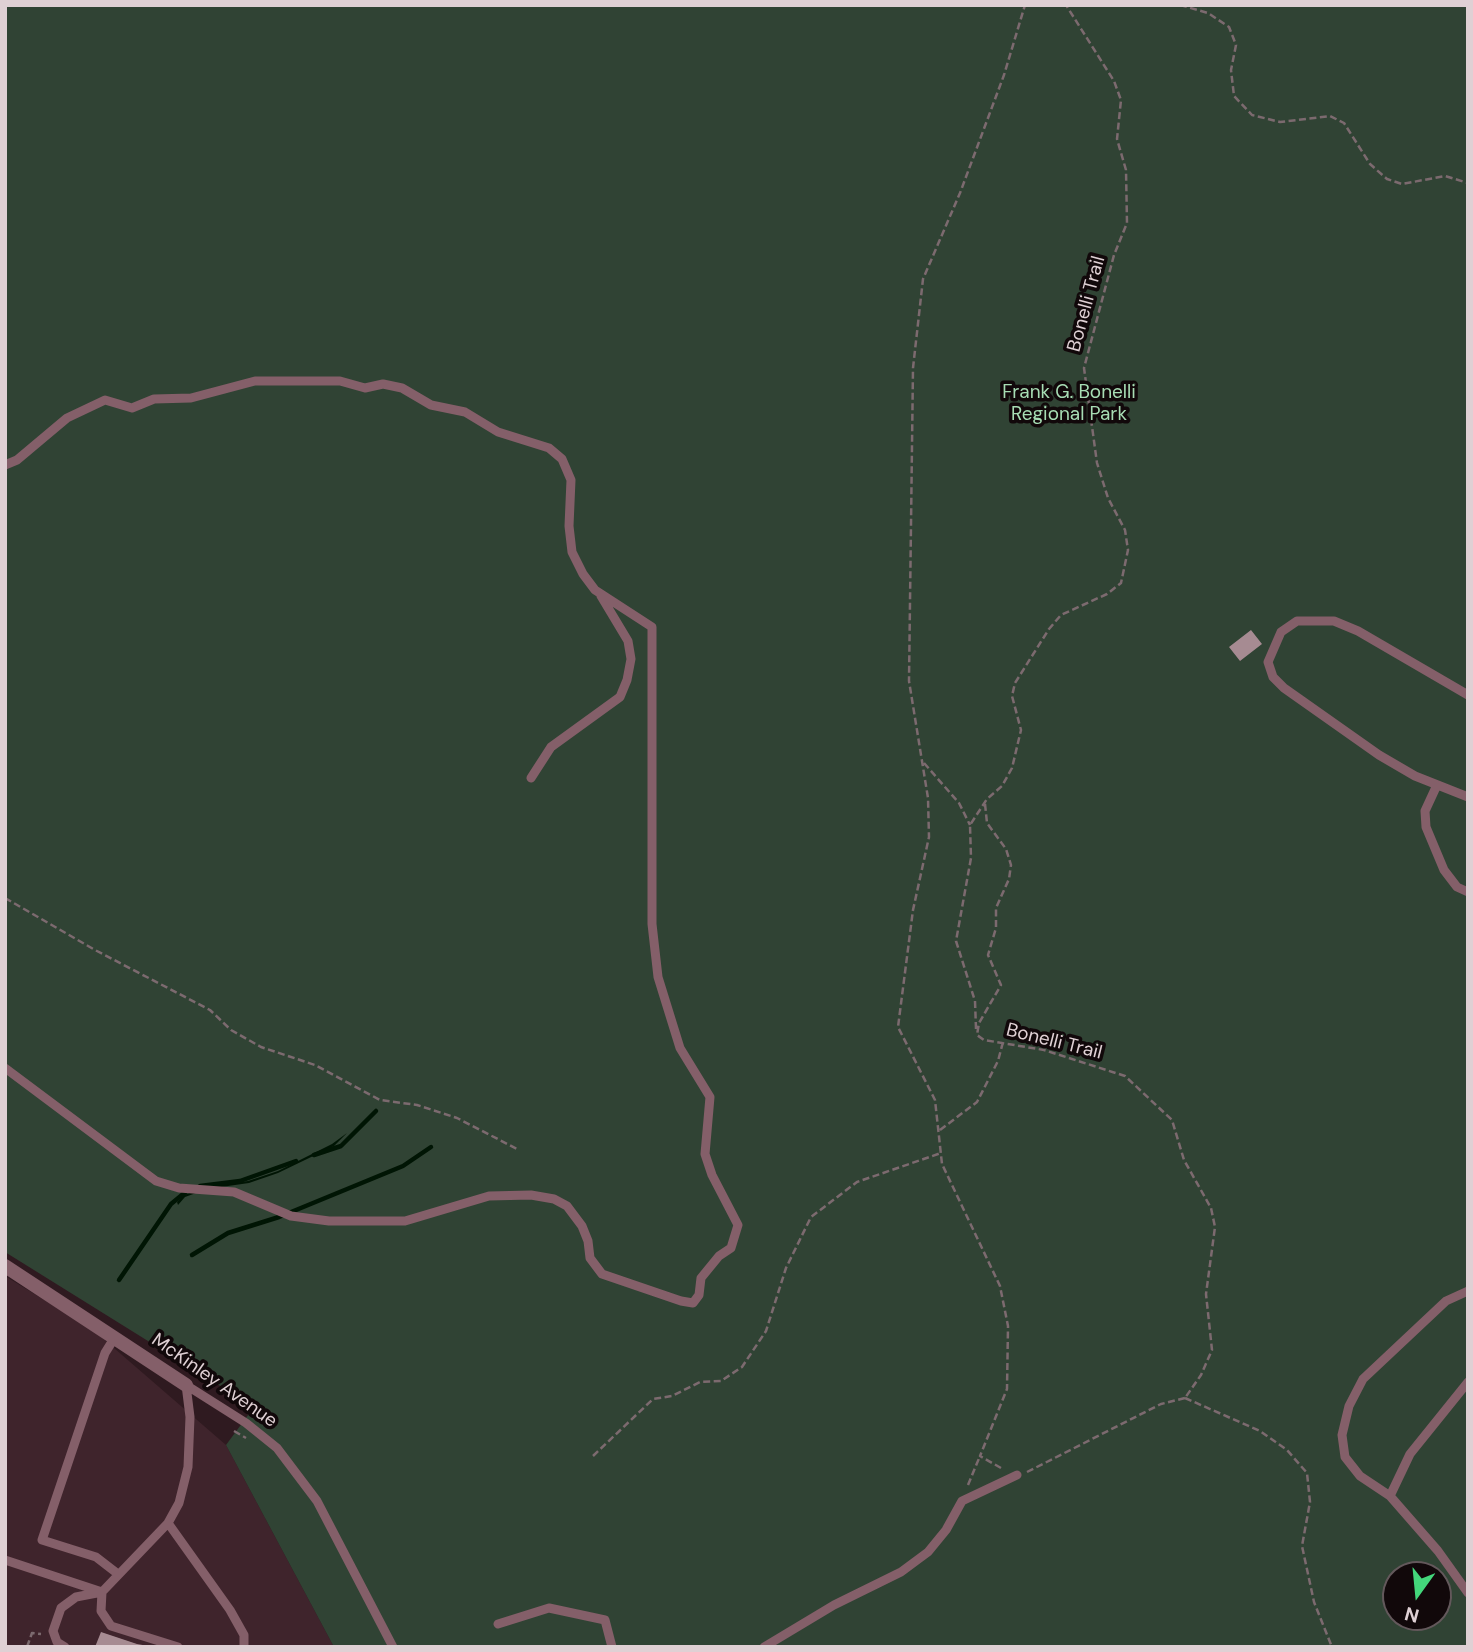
<!DOCTYPE html>
<html>
<head>
<meta charset="utf-8">
<style>
  body { margin:0 }
  #map { position:relative; width:1473px; height:1652px; overflow:hidden; background:#2f1a20; font-family:"DM Sans",sans-serif }
  canvas { display:block }
  .frame { position:absolute; inset:0; border:7px solid #dfd0d4; pointer-events:none }
  .north { position:absolute; left:1382px; top:1561px; width:70px; height:70px; box-sizing:border-box; background:#11080a; border:2px solid #63585b; border-radius:50%; rotate:195deg; font-size:19px; font-weight:700; line-height:28px; text-align:center; color:#dfd0d4 }
  .north::after { content:''; display:block; margin:auto; width:24px; height:32px; background:#43d77b; clip-path:polygon(50% 0,100% 100%,50% 72%,0 100%) }
</style>
</head>
<body>
<div id="map">
<canvas width="1473" height="1652"></canvas>
<div class="frame"></div>
<div class="north">N</div>
</div>
<script>
const context = document.querySelector('canvas').getContext('2d');
context.lineJoin = 'round';
function paint(path, color) { context.fillStyle = color; context.fill(path, 'evenodd'); }
const shape = rows => new Path2D(rows.map(r => 'M' + r).join(''));
function stroke(path, color, width, dash) { context.strokeStyle = color; context.lineWidth = width; context.lineCap = dash ? 'butt' : 'round'; context.setLineDash(dash || []); context.stroke(path); }
function label(font, color, halo, rows, align = 'center') {
  context.font = font + ' "DM Sans",sans-serif'; context.lineWidth = 7; context.setLineDash([]); context.textBaseline = 'middle'; context.strokeStyle = halo; context.fillStyle = color; for (const [text, x, y, turn = 0] of rows) {
    context.save(); context.translate(x, y); context.rotate((+turn || 0) * Math.PI / 180); context.textAlign = isNaN(turn) ? turn : align; if (halo) context.strokeText(text, 0, 0); context.fillText(text, 0, 0); context.restore();
  }
}
paint(shape([
  [5,1276,92,1329,226,1445,334,1647,5,1647]
]), '#3f242c');
paint(shape([
  [5,5,1468,5,1468,1647,334,1647,226,1445,254,1407,5,1252],
  [1396,1575,1438,1575,1438,1617,1396,1617]
]), '#304334');
paint(shape([
  [347,1133,334,1146,278,1173,249,1183,207,1189,185,1197,178,1205,177,1202,184,1195,205,1187,248,1181,278,1171,332,1144]
]), '#001504');
stroke(shape([
  [314,1155,341,1146,376,1111],
  [200,1186,240,1181,296,1161],
  [192,1255,228,1233,279,1217,403,1166,431,1147],
  [119,1280,171,1204,188,1190]
]), '#001504', 4.5);
paint(shape([
  [1251,630,1262,644,1240,661,1229,647],
  [101,1632,137,1644,154,1647,95,1647]
]), '#a68b92');
stroke(shape([
  [1180,5,1208,13,1229,27,1236,45,1231,70,1234,96,1252,115,1280,122,1330,116,1344,123,1370,164,1387,179,1402,184,1445,176,1468,183],
  [924,763,959,803,970,825],
  [985,804,987,823,1006,849,1011,865,1009,879,996,908,996,928,988,955,1001,985,979,1023,977,1035,984,1040,1044,1050,1125,1076,1172,1120,1184,1160,1211,1208,1215,1227,1206,1294,1212,1350,1201,1375,1185,1398],
  [5,898,95,950,210,1010,231,1030,261,1047,315,1065,380,1100,417,1105,457,1118,519,1150],
  [976,1029,975,1001,956,941,971,858,970,825,987,799,1002,786,1012,768,1021,730,1012,696,1015,683,1049,629,1061,615,1107,594,1121,583,1128,550,1125,530,1108,498,1097,463,1084,368,1114,255,1127,223,1126,170,1117,139,1121,100,1114,81,1066,5],
  [940,1130,977,1102,998,1061,1003,1042],
  [1185,1398,1260,1431,1287,1450,1307,1473,1310,1502,1302,1546,1314,1602,1332,1647],
  [234,1431,246,1438],
  [593,1456,653,1399,672,1396,700,1382,721,1381,742,1367,766,1331,786,1268,811,1217,857,1182,941,1153],
  [1001,1468,980,1456,1007,1389,1008,1326,1000,1286,942,1164,935,1100,898,1027,913,910,929,837,928,798,909,681,913,368,923,279,960,193,1004,75,1025,5],
  [1027,1472,1161,1404,1185,1398],
  [968,1485,980,1456],
  [27,1647,32,1633,41,1634]
]), '#7c6a6f', 2.5, [7, 3.5]);
stroke(shape([
  [5,465,17,460,67,418,105,400,132,408,154,399,191,398,255,381,340,381,365,388,383,384,402,388,431,405,465,412,498,432,549,448,562,459,571,480,569,526,572,552,583,574,595,590,652,627,652,924,658,977,680,1048,710,1097,705,1154,712,1175,738,1225,731,1248,719,1256,701,1278,699,1295,693,1303,681,1301,602,1274,590,1258,588,1241,582,1226,567,1206,554,1199,531,1195,489,1196,405,1221,329,1221,291,1216,234,1192,179,1188,156,1181,5,1068],
  [1468,695,1358,631,1334,621,1297,621,1281,632,1268,662,1273,677,1284,688,1379,755,1415,776,1468,797],
  [531,778,551,747,620,697,627,680,631,659,628,641,601,596],
  [1437,785,1425,811,1426,827,1444,870,1457,887,1468,892],
  [1468,1291,1446,1301,1363,1379,1349,1406,1342,1435,1345,1457,1360,1476,1390,1496,1438,1551,1468,1593],
  [115,1337,105,1353,42,1540,96,1557,118,1574],
  [186,1385,246,1423,277,1448,317,1501,393,1647],
  [1390,1496,1410,1454,1468,1382],
  [168,1523,230,1610,244,1635,244,1647],
  [5,1560,102,1592,101,1611,111,1626,178,1647],
  [498,1624,549,1608,605,1620,612,1647],
  [65,1647,57,1642,53,1631,61,1608,76,1597,102,1592,168,1523,179,1503,188,1467,190,1417,186,1385],
  [764,1647,834,1605,901,1572,928,1552,946,1530,962,1501,1017,1475]
]), '#845f69', 9);
stroke(shape([
  [5,1266,186,1385]
]), '#845f69', 14);
label('19px', '#dfd0d4', '#11080a', [
  ["Bonelli Trail",1087,304,-75],
  ["Bonelli Trail",1054,1042,14],
  ["McKinley Avenue",214,1381,35]
]);
label('19px', '#a7ddb4', '#11080a', [
  ["Frank G. Bonelli",1069,393],
  ["Regional Park",1069,415]
]);
</script>
</body>
</html>
